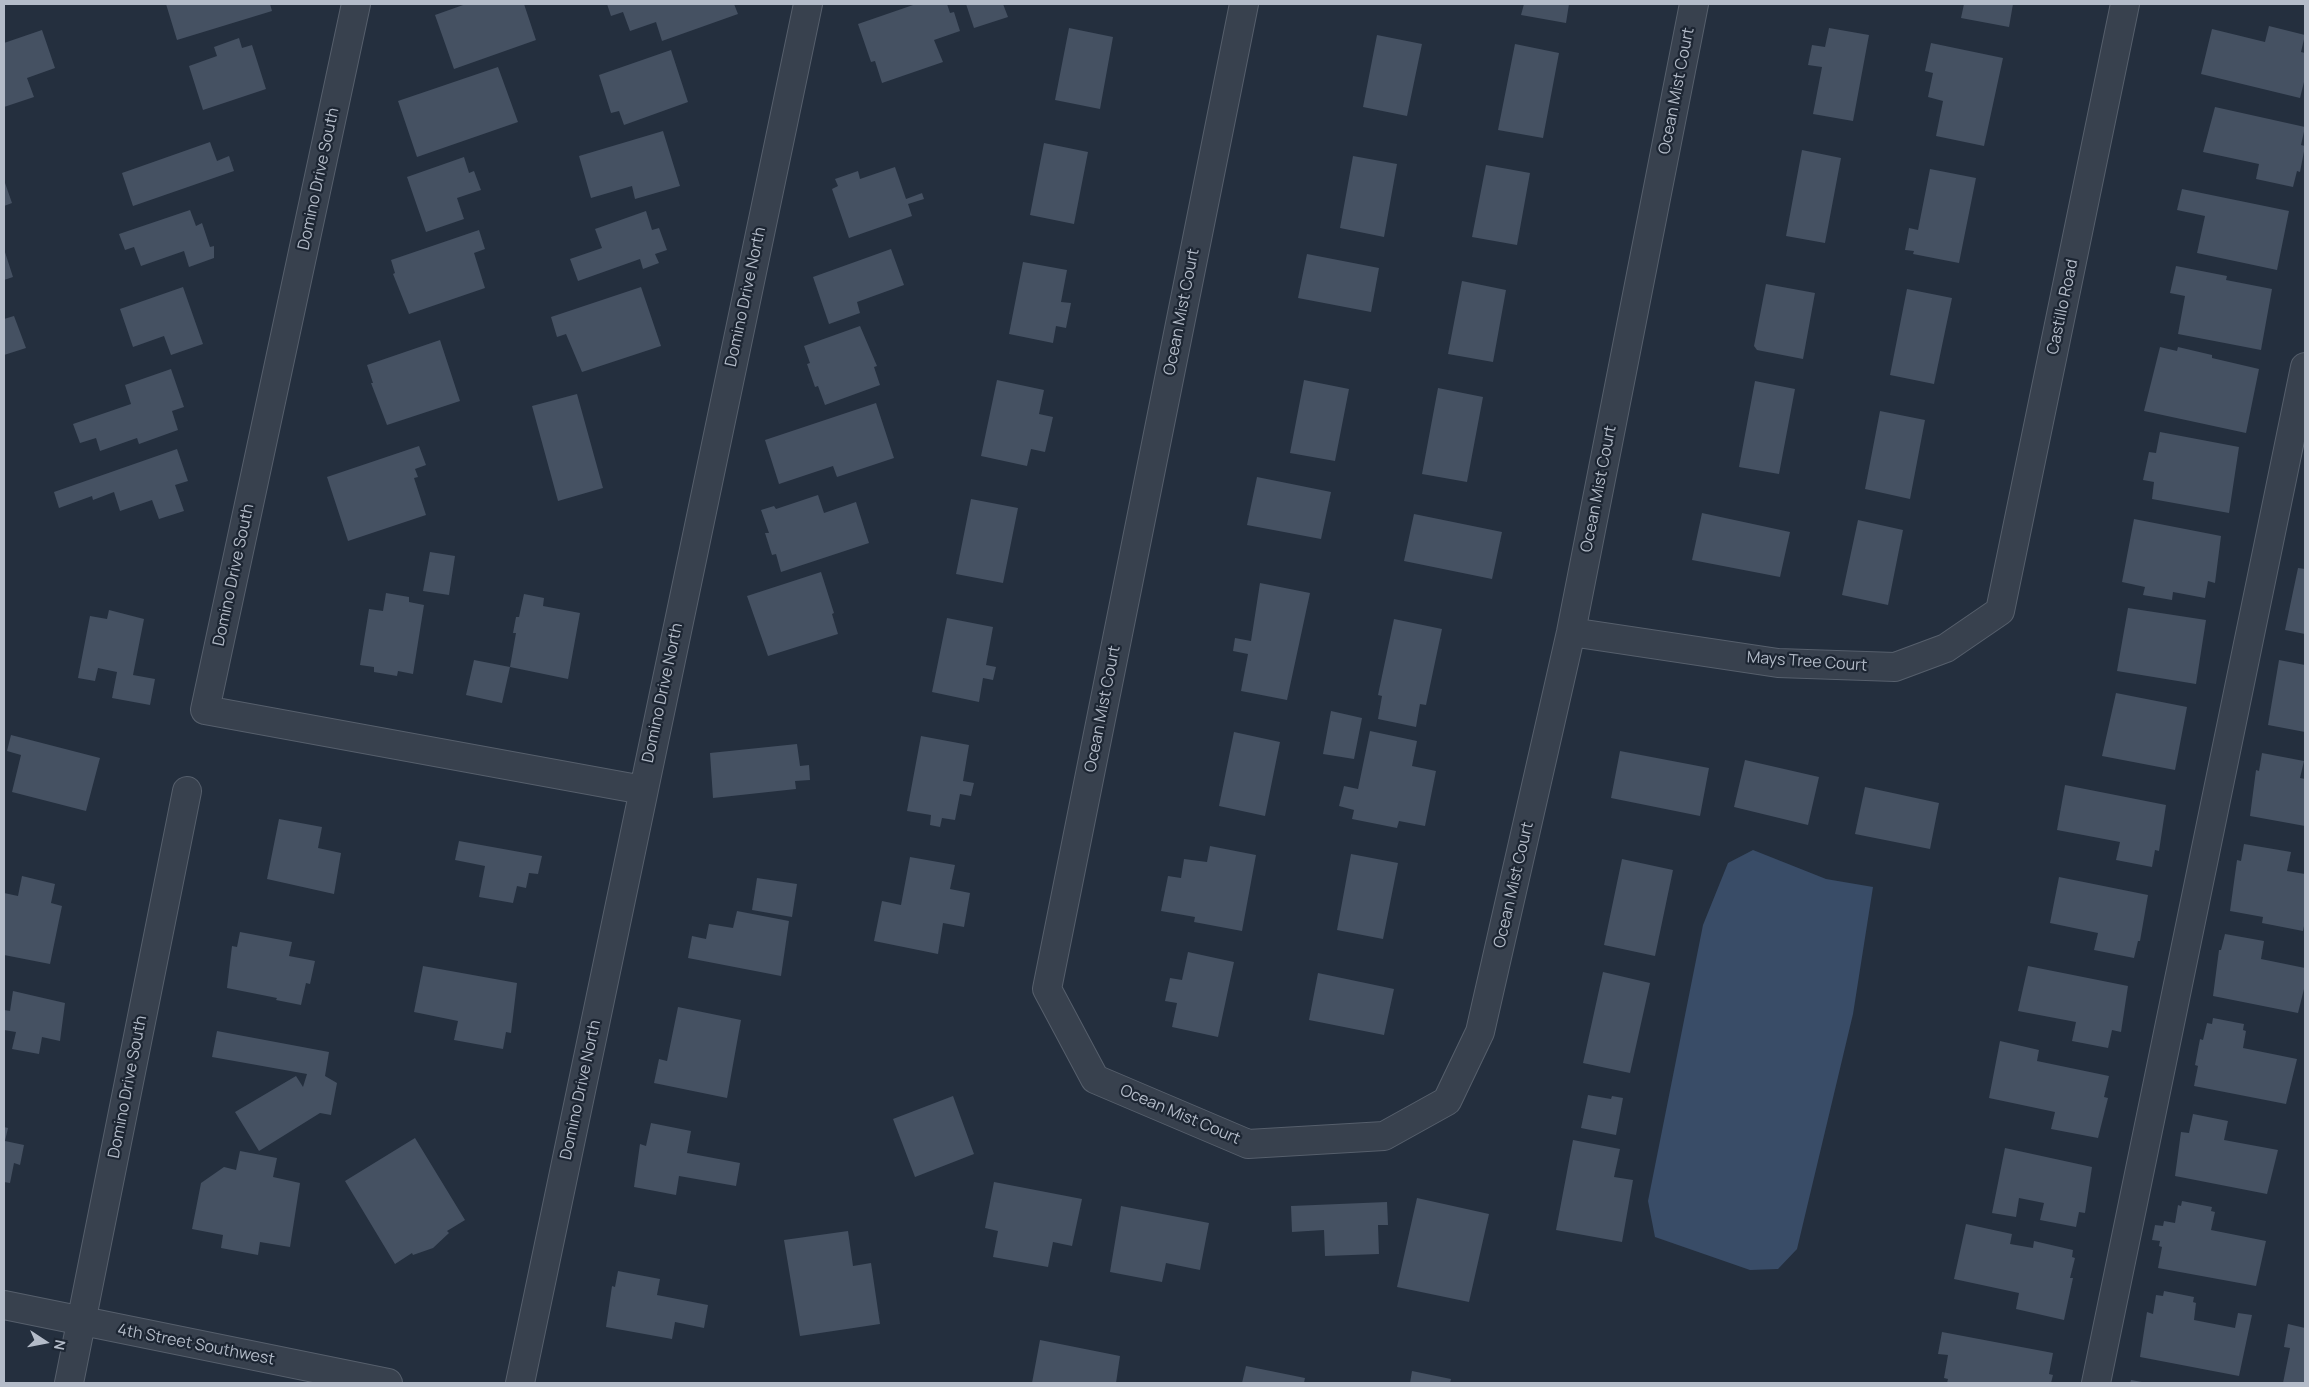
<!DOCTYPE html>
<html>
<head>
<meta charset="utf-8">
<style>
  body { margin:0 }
  #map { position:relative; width:2309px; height:1387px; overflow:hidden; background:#242f3e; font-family:Manrope,sans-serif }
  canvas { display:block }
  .frame { position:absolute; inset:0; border:5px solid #b4bcc9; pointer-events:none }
  .north { position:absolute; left:20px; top:1317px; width:50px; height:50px; -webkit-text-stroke:4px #1d2633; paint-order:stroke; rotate:101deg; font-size:14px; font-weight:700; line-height:20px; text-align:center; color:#b4bcc9 }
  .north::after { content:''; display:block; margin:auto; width:18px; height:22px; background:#b4bcc9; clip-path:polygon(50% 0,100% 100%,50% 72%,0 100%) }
</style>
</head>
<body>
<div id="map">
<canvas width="2309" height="1387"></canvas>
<div class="frame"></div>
<div class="north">N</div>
</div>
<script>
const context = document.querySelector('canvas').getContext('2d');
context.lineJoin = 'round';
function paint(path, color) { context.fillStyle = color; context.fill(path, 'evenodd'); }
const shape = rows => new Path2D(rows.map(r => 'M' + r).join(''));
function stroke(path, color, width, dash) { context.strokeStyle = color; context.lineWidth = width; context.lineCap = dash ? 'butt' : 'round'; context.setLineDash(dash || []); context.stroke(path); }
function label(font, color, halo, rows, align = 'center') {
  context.font = font + ' Manrope,sans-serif'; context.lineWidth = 4.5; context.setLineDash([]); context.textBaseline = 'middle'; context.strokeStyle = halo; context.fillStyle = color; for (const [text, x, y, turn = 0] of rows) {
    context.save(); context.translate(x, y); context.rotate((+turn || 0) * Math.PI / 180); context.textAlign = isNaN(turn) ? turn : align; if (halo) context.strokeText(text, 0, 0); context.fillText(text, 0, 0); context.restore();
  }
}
paint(shape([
  [1753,850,1826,879,1873,887,1853,1014,1797,1249,1778,1269,1750,1270,1655,1237,1648,1201,1703,925,1728,863]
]), '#394c67');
paint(shape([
  [166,4,270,4,272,11,177,40],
  [466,4,524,4,536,40,454,69,435,15],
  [607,4,734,4,738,14,662,41,656,22,630,31,623,12,611,16],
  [916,4,947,4,950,13,954,12,960,31,934,40,943,62,882,83,875,61,871,62,858,24],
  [966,4,1003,4,1008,17,974,28],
  [1524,4,1569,4,1566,23,1521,15],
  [1964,4,2013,4,2009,27,1961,18],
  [2269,26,2305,35,2301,52,2305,53,2305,78,2300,98,2201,74,2212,29,2265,42],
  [1069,28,1113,37,1100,109,1055,100],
  [1829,28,1869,35,1853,121,1813,114,1822,67,1808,65,1812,45,1825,47],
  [42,30,55,68,27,78,34,97,4,107,4,43],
  [1377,35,1422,44,1407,116,1363,107],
  [239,38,242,48,252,45,266,89,203,110,189,66,217,56,214,47],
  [1931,43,2003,58,1984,146,1936,136,1943,101,1928,97,1933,73,1925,71],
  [1515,44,1559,53,1543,138,1498,130],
  [671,50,688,102,624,125,619,111,611,113,599,75],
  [498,67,518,122,417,157,398,101],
  [2215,107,2305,127,2301,145,2305,146,2300,172,2297,171,2293,187,2256,179,2259,164,2203,152],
  [663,131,680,186,635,199,632,186,591,198,579,156],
  [210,142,217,161,229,156,234,171,133,206,122,173],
  [1044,143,1088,152,1074,224,1030,215],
  [1802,150,1841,158,1825,243,1786,236],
  [1353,156,1397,164,1384,237,1340,228],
  [464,157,469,173,474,171,481,190,457,198,464,219,426,232,407,177],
  [1486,165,1530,173,1517,245,1472,237],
  [895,167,906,199,922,193,924,199,908,204,912,216,849,238,832,189,838,186,835,179,858,171,860,179],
  [1930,169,1976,178,1959,263,1913,254,1914,251,1905,250,1909,228,1918,230],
  [4,180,12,203,4,206],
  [2182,189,2289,211,2277,270,2197,253,2205,216,2177,210],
  [190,210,196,226,202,223,210,247,214,246,214,258,189,267,184,251,141,266,134,247,125,250,119,234],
  [646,211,652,230,659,228,667,250,655,254,659,263,643,269,640,259,578,281,570,259,602,248,595,229],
  [479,230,485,249,474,253,485,288,409,314,393,274,395,273,391,260],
  [4,249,13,277,4,280],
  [891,249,904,285,857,302,860,313,829,324,813,277],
  [1307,254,1379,268,1371,312,1298,298],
  [1023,262,1067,270,1061,302,1071,303,1066,328,1056,326,1053,343,1009,334],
  [2176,266,2227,276,2226,280,2272,289,2261,350,2178,334,2185,296,2170,293],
  [1462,281,1506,290,1493,362,1448,354],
  [1766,284,1815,293,1803,359,1757,350,1754,346],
  [183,287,203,344,171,355,164,336,133,347,120,309],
  [641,287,661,346,582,372,566,334,557,337,551,317],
  [1907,289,1952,298,1934,384,1890,375],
  [14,316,26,348,4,355,4,319],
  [860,326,877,366,874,367,880,385,825,405,818,386,815,387,807,364,810,363,804,346],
  [440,340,460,401,387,425,371,383,373,383,367,365],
  [2160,347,2177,351,2178,347,2212,355,2212,358,2259,369,2246,433,2144,411],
  [171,369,184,407,172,411,178,430,139,444,137,438,100,451,96,438,80,443,73,424,131,404,125,385],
  [997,380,1044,390,1039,414,1053,417,1045,452,1031,449,1027,466,981,456],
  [1304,380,1349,389,1335,461,1290,453],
  [1755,381,1795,389,1779,474,1739,467],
  [1438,388,1483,397,1467,482,1422,474],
  [577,394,603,488,558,501,532,406],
  [876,403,894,458,837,477,833,466,779,484,765,440],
  [1880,411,1925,420,1910,499,1865,489],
  [2160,432,2239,447,2229,513,2152,499,2154,482,2143,480,2149,452,2156,453],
  [419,446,426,465,415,469,418,477,414,478,426,515,348,541,327,477],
  [177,449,188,481,175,485,184,511,159,519,152,500,120,511,114,492,93,500,92,496,59,508,54,492],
  [1257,477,1331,492,1321,539,1247,525],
  [818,495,824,513,856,502,869,543,781,572,776,554,772,555,765,533,769,533,761,510,774,506,776,509],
  [971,499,1018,508,1003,583,956,574],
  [1702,513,1790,532,1780,577,1692,560],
  [1414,514,1502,532,1492,579,1404,561],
  [2134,519,2221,536,2215,583,2208,581,2205,598,2173,592,2172,600,2143,595,2145,587,2122,582],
  [1858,520,1903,530,1888,605,1842,595],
  [430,552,455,556,449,595,423,591],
  [2298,568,2305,569,2305,634,2285,630],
  [821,572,834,613,832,614,838,634,768,656,747,596],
  [1260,583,1310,593,1287,700,1241,691,1248,654,1233,651,1235,638,1251,641],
  [386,593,409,597,409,602,424,605,413,674,398,671,397,676,374,672,374,667,360,665,369,609,383,611],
  [524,594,544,598,543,606,580,613,568,679,510,667,516,633,513,633,516,617,519,617],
  [2128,608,2206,620,2196,684,2117,671],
  [109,610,144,619,133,675,155,679,150,705,112,698,117,672,98,668,95,681,78,678,90,616,107,619],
  [947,618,993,627,986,665,996,667,993,680,983,678,979,702,932,692],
  [1394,619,1442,629,1426,705,1420,704,1416,727,1378,719,1382,696,1378,695],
  [474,660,510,667,502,703,466,695],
  [2279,660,2305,665,2305,732,2268,725],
  [2116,693,2187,707,2175,770,2102,756],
  [1331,711,1362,718,1354,759,1323,754],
  [1370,731,1417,741,1412,766,1436,771,1425,826,1399,821,1397,828,1352,819,1354,810,1339,806,1344,786,1358,789],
  [1234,732,1280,742,1265,816,1219,806],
  [11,735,100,758,86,811,12,792,21,755,7,751],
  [921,736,969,745,963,781,974,783,971,796,960,794,955,820,942,818,940,827,930,825,931,815,907,811],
  [797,744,800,766,809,765,810,780,795,781,796,789,713,798,710,753],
  [1620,751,1709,768,1700,816,1611,798],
  [2262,753,2304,761,2300,778,2305,779,2305,826,2250,816,2256,770,2259,771],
  [1745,760,1819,777,1808,825,1734,807],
  [2065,785,2166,805,2159,851,2155,850,2152,867,2116,860,2120,842,2057,830],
  [1865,787,1939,803,1930,849,1855,834],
  [279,819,322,827,318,848,341,853,334,894,267,879],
  [459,841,542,856,538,874,529,873,526,888,517,886,513,903,479,897,485,866,455,860],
  [2244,844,2291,852,2287,871,2305,874,2305,921,2303,931,2262,923,2263,917,2230,911,2237,860,2241,861],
  [1210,846,1256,855,1242,931,1194,922,1195,917,1161,911,1168,876,1181,878,1184,859,1207,862],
  [1351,854,1398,863,1383,939,1337,930],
  [910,857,955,865,950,889,970,893,964,927,943,923,938,954,874,941,882,901,901,905],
  [1622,859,1673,870,1655,956,1604,945],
  [22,876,55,884,51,903,62,906,50,964,4,955,4,893,18,896],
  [2059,877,2148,895,2140,941,2138,941,2134,958,2094,950,2098,933,2050,923],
  [757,878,797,884,792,917,752,910],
  [737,911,789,921,781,976,688,958,692,936,706,939,709,924,733,928],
  [240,932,292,942,289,956,315,961,310,984,306,983,301,1005,276,1000,277,998,227,988,232,946,237,947],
  [2225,934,2264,941,2261,959,2305,968,2305,985,2298,1013,2213,996,2219,950,2221,950],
  [1188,952,1234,962,1218,1037,1172,1027,1177,1003,1165,1001,1170,978,1182,980],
  [423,966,517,983,511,1033,506,1032,503,1049,454,1040,458,1021,414,1012],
  [2028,966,2128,986,2121,1032,2112,1030,2108,1048,2072,1041,2076,1022,2018,1011],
  [1603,972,1650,983,1630,1073,1583,1063],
  [1318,973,1394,989,1384,1035,1309,1020],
  [13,991,65,1003,60,1041,42,1037,39,1054,12,1049,16,1032,4,1030,4,1010,10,1011],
  [678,1007,741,1020,727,1098,654,1083,659,1059,667,1061],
  [2213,1018,2244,1024,2243,1030,2246,1031,2243,1048,2297,1059,2286,1104,2194,1086,2198,1066,2195,1065,2200,1039,2203,1040,2207,1023,2212,1024],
  [217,1031,329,1052,325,1076,337,1083,331,1115,320,1113,259,1151,235,1112,296,1076,303,1087,307,1074,212,1057],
  [2000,1041,2039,1050,2037,1061,2109,1076,2104,1097,2108,1098,2098,1138,2051,1129,2055,1112,1989,1098],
  [1588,1095,1611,1099,1612,1096,1623,1098,1616,1135,1581,1128],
  [953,1096,974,1154,915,1177,893,1119],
  [2193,1114,2228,1121,2224,1140,2278,1150,2267,1194,2175,1176,2181,1132,2189,1133],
  [651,1123,691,1131,687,1153,740,1163,736,1186,679,1176,676,1195,634,1187,640,1144,646,1146],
  [4,1127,8,1128,5,1141,24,1145,20,1165,14,1163,10,1183,4,1182],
  [415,1138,465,1220,447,1231,449,1233,433,1248,413,1255,412,1253,395,1264,345,1181],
  [1573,1140,1620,1149,1614,1177,1633,1180,1622,1242,1556,1230],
  [2005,1148,2092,1167,2085,1213,2079,1212,2076,1227,2040,1220,2044,1203,2019,1198,2016,1217,1992,1213],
  [240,1151,277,1158,273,1177,300,1183,290,1247,260,1242,258,1255,221,1248,223,1235,192,1229,201,1183,224,1167,236,1170],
  [994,1182,1082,1199,1072,1246,1053,1242,1048,1267,993,1257,998,1231,985,1228],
  [1417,1198,1489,1214,1469,1302,1397,1287],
  [2182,1201,2212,1207,2211,1211,2215,1212,2211,1230,2266,1241,2256,1286,2158,1268,2162,1247,2159,1246,2160,1241,2152,1240,2155,1225,2163,1226,2164,1221,2175,1223,2178,1205,2181,1206],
  [1387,1202,1388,1225,1378,1225,1379,1254,1325,1256,1324,1230,1292,1232,1291,1206],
  [1121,1206,1209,1223,1200,1270,1166,1263,1162,1282,1110,1272],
  [1966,1224,2012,1234,2010,1244,2033,1248,2034,1241,2073,1250,2072,1257,2075,1258,2070,1278,2073,1278,2064,1320,2016,1309,2019,1293,1954,1279],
  [848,1231,853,1266,871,1263,880,1324,800,1336,784,1240],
  [618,1271,660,1279,657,1295,708,1305,704,1328,675,1322,672,1339,606,1327,612,1286,615,1287],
  [2164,1291,2194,1297,2193,1302,2196,1303,2194,1320,2235,1328,2238,1313,2252,1315,2239,1376,2140,1357,2147,1312,2153,1314,2156,1295,2163,1296],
  [2288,1324,2305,1328,2305,1383,2283,1383,2290,1348,2284,1347],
  [1942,1332,2053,1353,2049,1374,2053,1375,2051,1383,1947,1383,1948,1379,1944,1378,1948,1355,1938,1354],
  [1040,1340,1120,1356,1116,1383,1032,1383],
  [1246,1366,1305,1378,1304,1383,1242,1383],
  [1412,1371,1451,1379,1450,1383,1410,1383],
  [2131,1380,2142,1382,2142,1383,2130,1383]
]), '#455162');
const minor = shape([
  [356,4,205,710,643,790],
  [1244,4,1047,989,1095,1079,1248,1144,1384,1136,1447,1101,1480,1032,1571,632,1694,4],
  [1571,632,1778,663,1895,667,1946,648,2000,611,2125,4],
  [4,1305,388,1383],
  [69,1383,187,791],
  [520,1383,808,4],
  [2096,1383,2305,367]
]);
stroke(minor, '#565f6c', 30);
stroke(minor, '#38414e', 28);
label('16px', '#b4bcc9', '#1d2633', [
  ["Ocean Mist Court",1677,91,-79],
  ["Domino Drive South",319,179,-78],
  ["Domino Drive North",746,297,-78],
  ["Castillo Road",2063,307,-78],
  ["Ocean Mist Court",1182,312,-79],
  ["Ocean Mist Court",1599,489,-79],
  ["Domino Drive South",234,575,-78],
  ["Mays Tree Court",1807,662,4],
  ["Domino Drive North",663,693,-78],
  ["Ocean Mist Court",1103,709,-79],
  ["Ocean Mist Court",1514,885,-77],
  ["Domino Drive South",128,1087,-79],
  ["Domino Drive North",581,1090,-78],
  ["Ocean Mist Court",1180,1115,23],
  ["4th Street Southwest",196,1345,11]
]);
</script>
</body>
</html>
